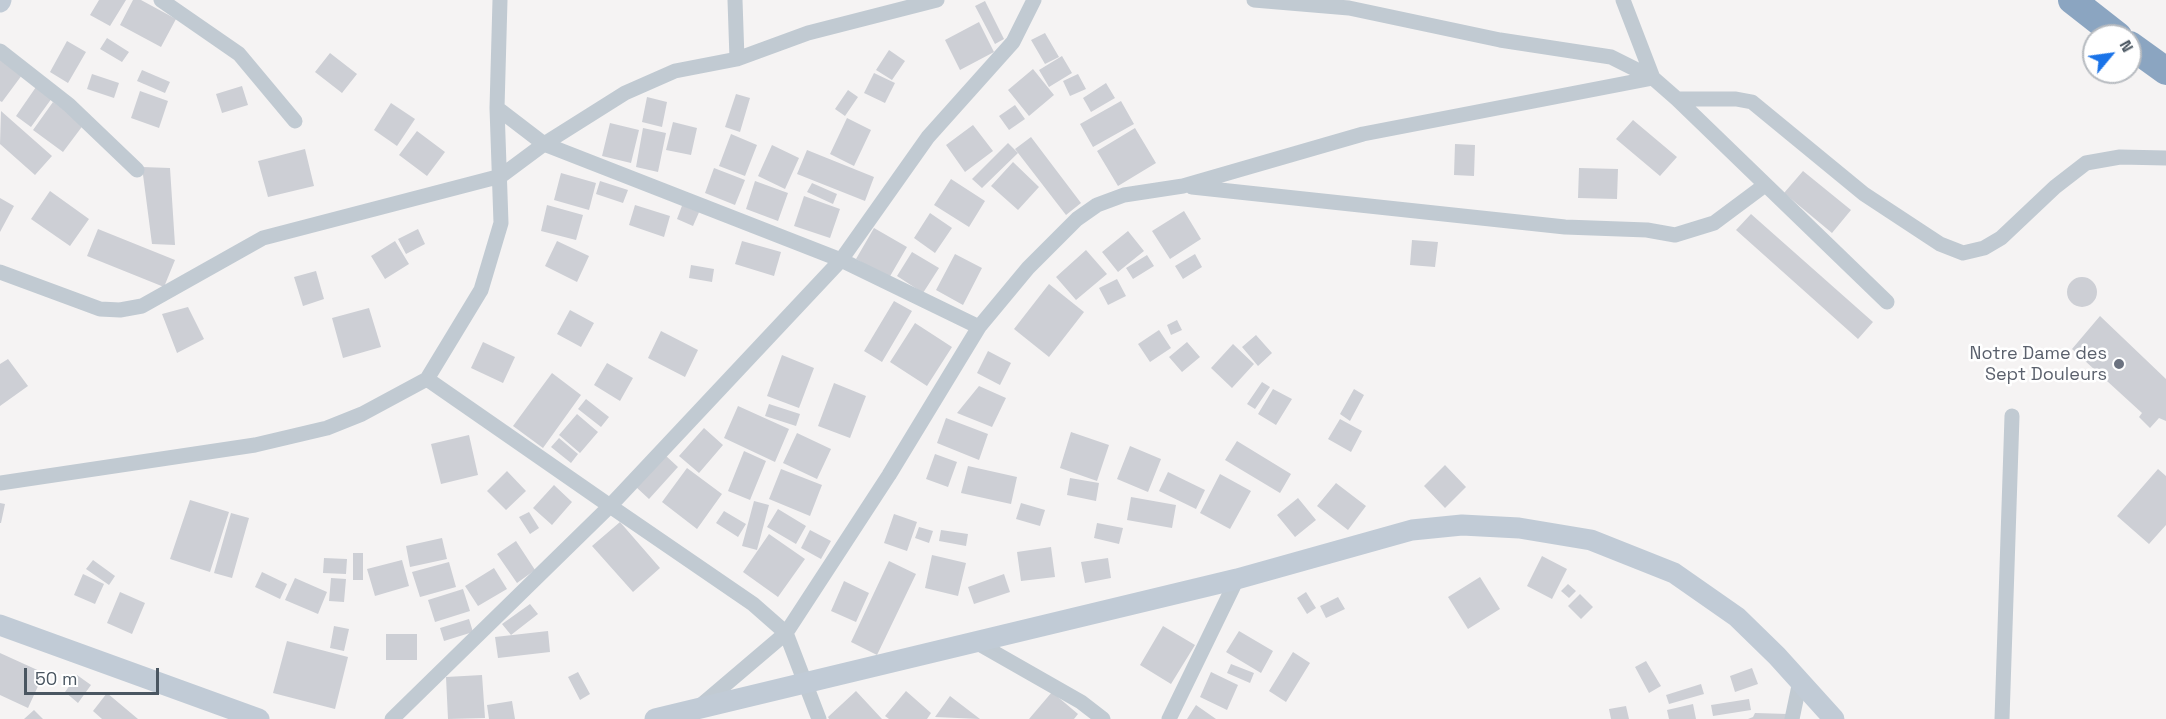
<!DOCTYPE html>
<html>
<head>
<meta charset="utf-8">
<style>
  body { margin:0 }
  #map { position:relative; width:2166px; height:719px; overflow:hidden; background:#f5f3f3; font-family:"Space Grotesk",sans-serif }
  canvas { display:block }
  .north { position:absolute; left:2082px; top:24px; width:60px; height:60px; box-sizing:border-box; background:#fff; border:2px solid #b7bbc0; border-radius:50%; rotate:61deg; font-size:16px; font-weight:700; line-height:24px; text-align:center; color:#4a5661 }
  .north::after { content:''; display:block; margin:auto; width:21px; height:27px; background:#1a73e8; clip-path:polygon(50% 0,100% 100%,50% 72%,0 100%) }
  .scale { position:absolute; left:24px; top:668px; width:135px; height:27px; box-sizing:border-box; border:3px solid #4a5661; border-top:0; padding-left:8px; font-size:18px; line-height:21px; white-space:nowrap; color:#4a5661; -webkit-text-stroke:4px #fff; paint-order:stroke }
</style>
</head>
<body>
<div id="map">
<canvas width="2166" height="719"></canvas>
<div class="north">N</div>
<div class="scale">50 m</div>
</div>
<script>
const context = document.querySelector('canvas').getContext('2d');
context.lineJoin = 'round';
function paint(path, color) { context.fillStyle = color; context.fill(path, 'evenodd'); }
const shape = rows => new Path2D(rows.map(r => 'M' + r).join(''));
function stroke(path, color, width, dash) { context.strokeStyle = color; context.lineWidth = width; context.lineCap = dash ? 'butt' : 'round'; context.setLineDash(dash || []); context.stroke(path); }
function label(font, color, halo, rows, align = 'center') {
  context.font = font + ' "Space Grotesk",sans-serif'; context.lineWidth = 5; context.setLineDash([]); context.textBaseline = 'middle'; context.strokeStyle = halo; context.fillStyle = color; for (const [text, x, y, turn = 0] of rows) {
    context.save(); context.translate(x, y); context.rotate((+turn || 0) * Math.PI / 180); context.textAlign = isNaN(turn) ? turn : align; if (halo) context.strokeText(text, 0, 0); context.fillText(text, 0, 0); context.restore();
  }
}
paint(shape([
  [99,0,126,0,110,26,90,15],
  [133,0,141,0,176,19,161,47,120,25],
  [985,1,1004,39,995,44,975,6],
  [979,22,994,52,960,70,945,40],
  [1045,33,1059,57,1045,64,1031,40],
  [107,38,129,52,122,62,100,49],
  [67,41,86,52,68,83,50,72],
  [889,50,905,61,892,80,876,70],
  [330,53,357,74,342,93,315,72],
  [1062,56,1072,73,1049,87,1039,70],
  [0,59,22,75,2,102,0,101],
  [1033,69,1054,95,1029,116,1008,90],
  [142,70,170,82,165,93,137,81],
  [874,73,895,83,885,103,864,93],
  [92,74,119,83,114,98,87,89],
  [1078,74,1086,89,1070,96,1063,81],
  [1106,83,1115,98,1091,112,1083,98],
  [242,86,248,105,222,113,216,94],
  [36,87,52,98,31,127,16,116],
  [848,90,858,97,845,116,835,109],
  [140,91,168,101,159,128,131,118],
  [736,94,750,98,740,132,725,127],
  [647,97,667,102,662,127,642,122],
  [1121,101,1134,124,1093,147,1080,124],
  [53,102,84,124,63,152,33,130],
  [391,103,415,119,397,146,374,130],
  [1015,105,1025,119,1009,130,999,116],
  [1,111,52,156,35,175,0,144],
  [847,118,871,130,854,166,830,154],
  [1633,120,1677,157,1660,176,1616,139],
  [673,122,697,128,691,155,666,150],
  [610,123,639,130,631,163,602,156],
  [973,125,993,151,965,172,946,145],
  [643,128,666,133,658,172,636,167],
  [1135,128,1156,163,1118,186,1097,151],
  [417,131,445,152,427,176,399,155],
  [731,134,757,145,745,176,719,166],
  [1031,137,1081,203,1066,215,1015,149],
  [1008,143,1018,153,982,188,972,179],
  [1455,144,1475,145,1474,176,1454,175],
  [772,145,799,158,785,189,758,176],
  [305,149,314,186,268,197,258,161],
  [807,150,874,177,865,201,797,174],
  [1013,162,1039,187,1018,210,991,186],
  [142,167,170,168,175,245,152,244],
  [714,168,745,180,735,205,705,193],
  [1579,168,1618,169,1617,199,1578,198],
  [1803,171,1851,210,1832,233,1784,193],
  [561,173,596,183,589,210,554,200],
  [951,179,985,201,969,227,934,205],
  [600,181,628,190,623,203,596,194],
  [755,181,788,193,778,221,746,209],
  [812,183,837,194,833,204,807,192],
  [50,191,89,219,70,246,31,219],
  [804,196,840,209,830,238,794,226],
  [0,198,14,206,0,232],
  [683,203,700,210,693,226,677,219],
  [547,205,583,215,576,240,541,231],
  [635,205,670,216,664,237,629,225],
  [1184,211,1201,239,1170,259,1152,231],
  [930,213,952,228,935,253,914,238],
  [1751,214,1873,322,1858,339,1736,230],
  [874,228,907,247,889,278,856,259],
  [98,229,175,260,164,287,87,256],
  [418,229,425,244,406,254,398,239],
  [1128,231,1144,251,1118,272,1102,252],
  [1412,240,1438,242,1435,267,1410,265],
  [395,241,409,264,385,279,371,256],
  [557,241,589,256,577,282,545,266],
  [742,241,781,252,774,276,735,264],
  [1086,250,1107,274,1076,300,1056,277],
  [912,252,939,268,923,293,897,276],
  [955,254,982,268,963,305,936,290],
  [1195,254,1202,267,1183,279,1175,266],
  [1147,255,1154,266,1133,279,1126,268],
  [691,265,714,269,712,282,689,278],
  [316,271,324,299,303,306,294,277],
  '2067 292a15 15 0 1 1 30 0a15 15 0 1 1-30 0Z',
  [1117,279,1126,296,1108,305,1099,288],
  [1049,284,1084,312,1049,357,1014,329],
  [894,301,912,311,882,362,864,351],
  [188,307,204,339,177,353,162,314],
  [369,308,381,347,343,358,332,318],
  [570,310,594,323,581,347,557,334],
  [2100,316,2166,379,2166,421,2159,418,2150,428,2139,417,2142,413,2072,349],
  [1177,320,1182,330,1171,335,1167,325],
  [915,323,952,347,927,386,890,362],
  [1159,330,1171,348,1150,362,1138,344],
  [661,331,698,350,685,377,648,358],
  [1256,335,1272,353,1258,366,1242,347],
  [483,342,515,357,503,383,471,368],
  [1187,342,1200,357,1182,372,1169,357],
  [1233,344,1254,364,1232,388,1211,368],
  [988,351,1011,363,1000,385,977,373],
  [782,355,814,368,799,408,767,396],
  [8,359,28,386,0,406,0,364],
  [607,363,633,378,620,401,594,385],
  [552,373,581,395,543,448,513,426],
  [1262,382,1270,387,1255,409,1247,404],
  [834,383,866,396,850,438,818,426],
  [979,386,1006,398,992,427,957,413],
  [1273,389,1292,399,1276,425,1258,414],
  [1354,389,1364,395,1350,421,1340,414],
  [586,399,609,417,601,427,578,409],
  [769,404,800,414,796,426,765,416],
  [738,406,789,429,775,462,724,438],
  [577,414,598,432,580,453,559,435],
  [946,418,988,434,979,460,937,443],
  [1340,419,1362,431,1351,452,1328,439],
  [704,428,723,445,699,473,679,456],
  [1071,432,1109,445,1097,481,1060,468],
  [797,433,831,449,817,479,783,463],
  [469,435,478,475,441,484,431,444],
  [559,438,578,454,571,463,551,447],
  [1237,441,1291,474,1280,493,1225,460],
  [1130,446,1161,459,1148,492,1117,479],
  [744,451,766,461,750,500,728,491],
  [935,454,957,462,948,487,926,479],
  [665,455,678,467,649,499,636,487],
  [1445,465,1466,487,1445,508,1424,486],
  [968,466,1017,477,1011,504,961,493],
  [687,468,722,494,697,529,662,502],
  [781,469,822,485,810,516,769,499],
  [2158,469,2166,476,2166,525,2149,544,2117,516],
  [507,471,526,491,506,510,487,491],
  [1168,472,1205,490,1196,509,1159,491],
  [1220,474,1251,491,1230,529,1200,513],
  [1070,478,1099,483,1096,501,1067,495],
  [1336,483,1366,506,1348,530,1317,506],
  [554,485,572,502,552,525,533,508],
  [1131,497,1176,505,1172,528,1127,520],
  [1298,498,1316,520,1295,537,1277,515],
  [190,500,229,512,210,572,170,559],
  [754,501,769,505,757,550,742,546],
  [0,503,5,504,1,523,0,523],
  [1021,503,1045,510,1040,526,1016,519],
  [778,509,806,526,796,544,767,527],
  [724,511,746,524,738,537,716,523],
  [529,512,539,528,530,534,519,517],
  [231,513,249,518,232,578,214,573],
  [894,514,917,522,907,551,884,543],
  [620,522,660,568,633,592,592,546],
  [1097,523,1123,528,1119,544,1094,538],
  [919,527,933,531,929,543,915,538],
  [810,530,831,541,821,559,801,548],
  [941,530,968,534,966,546,939,541],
  [769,534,805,559,778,597,743,572],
  [442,538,447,559,410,567,406,546],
  [516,541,535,570,517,583,497,554],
  [1051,547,1055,577,1021,581,1017,552],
  [353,553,363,553,363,580,353,580],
  [932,555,966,563,958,596,925,588],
  [1542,556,1567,569,1552,599,1527,586],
  [324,558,347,559,346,574,323,573],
  [1108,558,1111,578,1085,583,1081,562],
  [93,560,115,576,109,585,86,569],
  [402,560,409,586,375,596,367,569],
  [889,561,916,574,877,655,851,642],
  [449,562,456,587,420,597,412,572],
  [494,568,507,589,478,606,465,586],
  [262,572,287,584,280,599,255,587],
  [83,574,104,584,95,604,74,595],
  [1004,574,1010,592,974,604,968,587],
  [1480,577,1500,609,1468,629,1448,597],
  [295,578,327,592,318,614,285,600],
  [331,578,346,579,344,602,329,601],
  [844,581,869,593,856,622,831,611],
  [1568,584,1576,591,1569,598,1561,591],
  [463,589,470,611,435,622,428,600],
  [120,592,145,603,132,634,107,623],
  [1306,592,1316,608,1307,614,1297,598],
  [1580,594,1593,607,1581,619,1568,606],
  [1338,597,1345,609,1326,618,1320,606],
  [530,604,538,614,511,635,502,624],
  [469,619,473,632,444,641,440,628],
  [334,626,349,629,344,651,330,648],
  [1163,626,1195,645,1171,684,1140,665],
  [548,631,550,652,498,658,495,637],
  [1239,631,1273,651,1261,673,1226,652],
  [386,634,417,634,417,660,386,660],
  [287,641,348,657,335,709,273,693],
  [1293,652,1310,663,1286,702,1269,691],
  [0,653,44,673,28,708,0,695],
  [1646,661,1661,686,1649,693,1635,667],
  [1231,664,1254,673,1250,683,1227,673],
  [1752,668,1758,684,1735,692,1730,676],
  [578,672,590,694,580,700,568,677],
  [1211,672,1238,685,1227,710,1200,697],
  [77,675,91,685,78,703,65,692],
  [482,675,485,718,448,719,446,677],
  [1701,684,1704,694,1669,704,1666,695],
  [856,691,882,719,829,719,828,717],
  [906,691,931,713,927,719,889,719,885,716],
  [1052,692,1078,714,1074,719,1029,719],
  [107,693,138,719,102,719,93,711],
  [950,696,980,719,935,717],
  [1749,699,1751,710,1713,716,1711,705],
  [512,701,515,719,489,719,487,705],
  [1693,704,1696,719,1669,719,1667,710],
  [1196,705,1216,719,1187,719],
  [1626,706,1629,719,1611,719,1609,709],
  [34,710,43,719,24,719],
  [1755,713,1788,714,1788,719,1748,719,1753,717]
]), '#cdcfd5');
stroke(shape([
  [161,0,239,54,295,121],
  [500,0,497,108,501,223,481,290,427,379,610,506,841,260,544,144,625,93,675,71,737,59,808,33,937,0],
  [735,0,737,59],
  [1254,0,1349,8,1500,40,1611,57,1653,78,1677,99,1887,302],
  [1623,0,1653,78],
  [0,51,69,105,137,170],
  [1677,99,1736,99,1752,102,1864,194,1940,244,1963,253,1984,248,2001,238,2055,187,2086,163,2120,157,2166,158],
  [1192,187,1565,227,1647,230,1675,235,1714,223,1765,185],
  [0,272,100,309,120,310,142,306,263,238,501,176,544,144,497,108],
  [979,327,841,260,928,137,1013,42,1034,0],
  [0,483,255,445,327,428,362,414,427,379],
  [974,641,1081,702,1103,719],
  [699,707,786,633,889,475,979,327,1028,268,1077,219,1097,205,1124,195,1183,186,1363,134,1653,78],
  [392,719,610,506,753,604,786,633,819,719],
  [1169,719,1237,579],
  [1792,719,1800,681],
  [2002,719,2012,416]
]), '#c1cad2', 15);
stroke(shape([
  [0,2,1,0],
  [0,625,259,719],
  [655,719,1237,579,1412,530,1462,525,1519,528,1591,540,1674,573,1737,617,1777,656,1834,719]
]), '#c1cbd6', 21);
stroke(shape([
  [2072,0,2118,36],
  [2130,45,2166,71]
]), '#8ba5c1', 28);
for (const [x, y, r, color] of [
  [2119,364,6,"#6b7280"]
]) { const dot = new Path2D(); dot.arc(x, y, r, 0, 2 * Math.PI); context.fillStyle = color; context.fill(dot); stroke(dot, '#fff', 2); }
label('18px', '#5b616d', '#fff', [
  ["Notre Dame des",2107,354],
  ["Sept Douleurs",2107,375]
], 'right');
</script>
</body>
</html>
